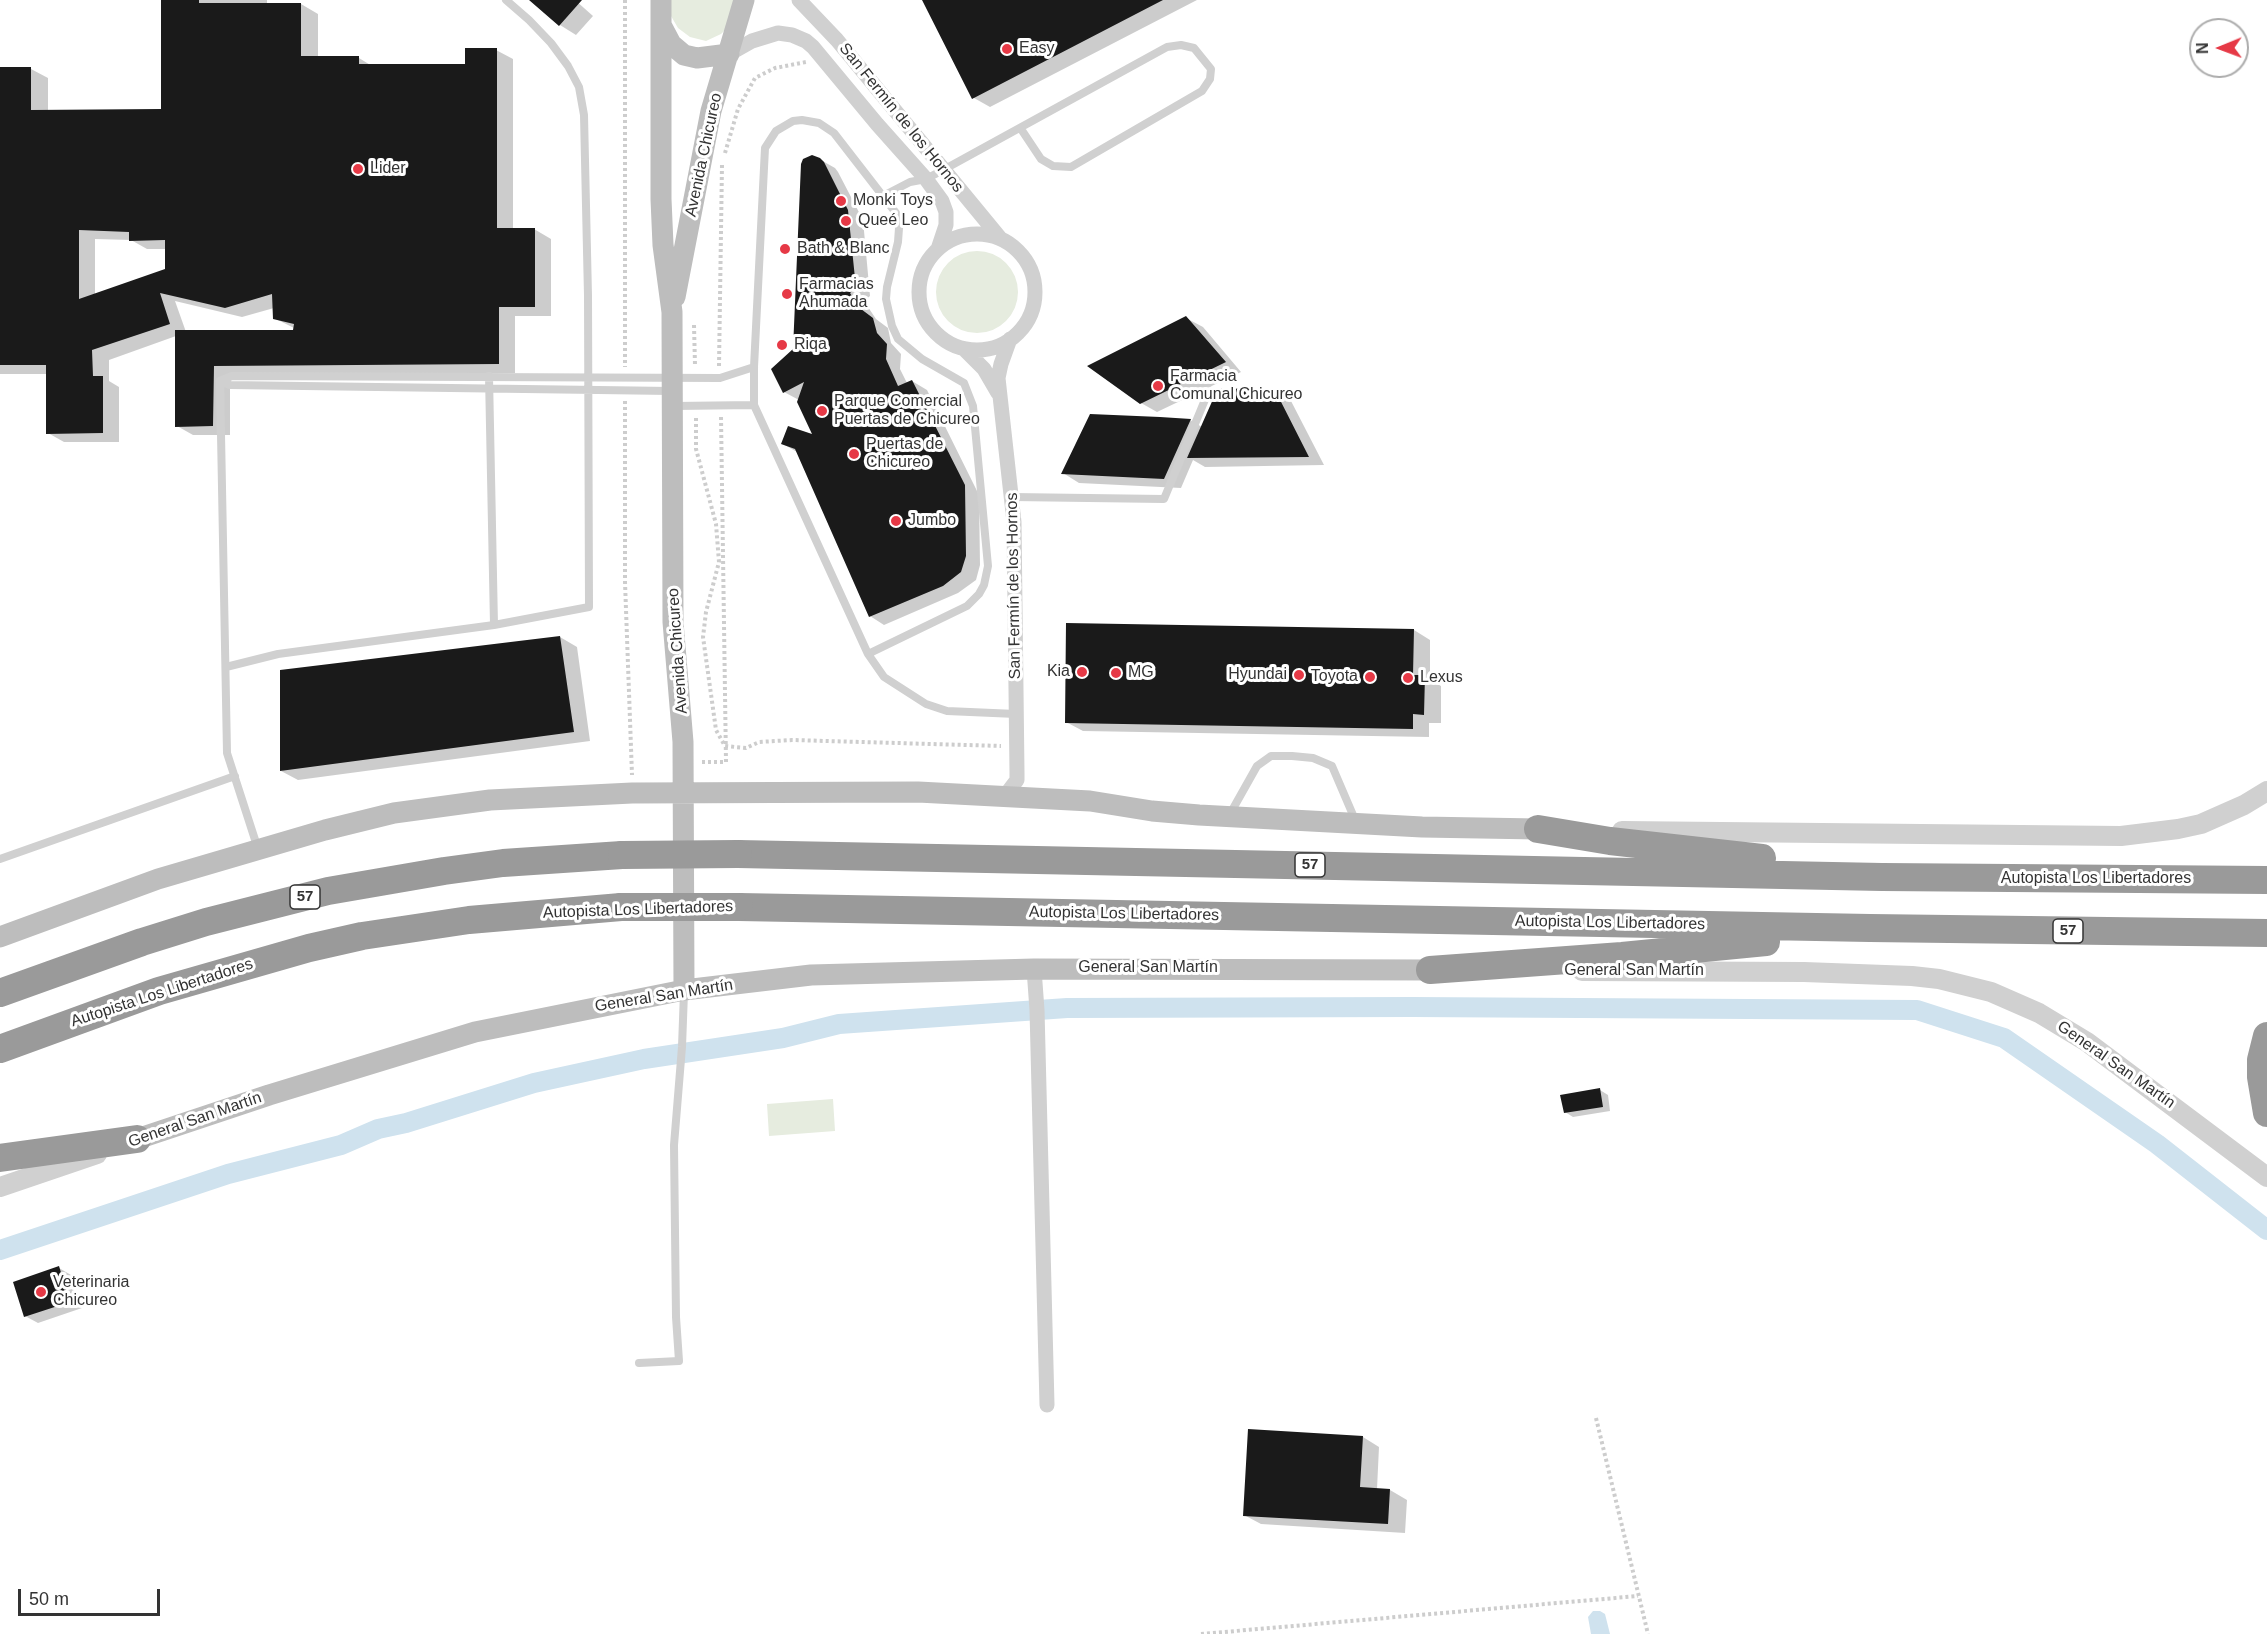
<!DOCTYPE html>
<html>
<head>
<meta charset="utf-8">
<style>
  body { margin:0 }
  #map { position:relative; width:2267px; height:1634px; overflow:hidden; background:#fff; font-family:Arial,sans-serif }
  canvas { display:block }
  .north { position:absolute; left:2189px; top:18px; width:60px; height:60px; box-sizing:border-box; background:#fff; border:2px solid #adadad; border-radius:50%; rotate:269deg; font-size:16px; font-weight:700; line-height:24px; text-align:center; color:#333 }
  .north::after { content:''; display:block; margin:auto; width:21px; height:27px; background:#e63946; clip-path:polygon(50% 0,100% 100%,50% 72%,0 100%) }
  .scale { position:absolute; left:18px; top:1589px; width:142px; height:27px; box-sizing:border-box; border:3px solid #333; border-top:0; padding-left:8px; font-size:18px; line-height:21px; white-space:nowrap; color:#333; -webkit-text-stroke:4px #fff; paint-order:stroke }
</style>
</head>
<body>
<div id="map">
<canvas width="2267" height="1634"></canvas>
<div class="north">N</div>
<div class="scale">50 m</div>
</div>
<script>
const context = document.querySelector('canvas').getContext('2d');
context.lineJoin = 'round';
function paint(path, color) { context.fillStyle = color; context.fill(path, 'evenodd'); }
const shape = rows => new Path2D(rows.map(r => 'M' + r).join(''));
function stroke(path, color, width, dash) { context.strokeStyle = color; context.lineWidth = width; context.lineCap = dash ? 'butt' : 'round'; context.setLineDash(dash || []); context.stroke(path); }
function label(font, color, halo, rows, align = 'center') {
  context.font = font + ' Arial,sans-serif'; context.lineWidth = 6; context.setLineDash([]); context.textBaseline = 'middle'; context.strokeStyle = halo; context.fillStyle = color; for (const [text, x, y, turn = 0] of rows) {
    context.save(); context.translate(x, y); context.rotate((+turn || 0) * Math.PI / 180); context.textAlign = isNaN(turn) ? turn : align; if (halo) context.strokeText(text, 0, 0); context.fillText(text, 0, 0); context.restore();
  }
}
paint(shape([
  [671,0,734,0,727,28,721,34,706,41,690,37,678,28,671,16],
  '936 292a41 41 0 1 1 82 0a41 41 0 1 1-82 0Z',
  [833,1099,835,1131,769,1136,767,1104]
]), '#e6ecdf');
paint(shape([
  [1593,1611,1600,1611,1605,1614,1610,1634,1591,1634,1588,1617]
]), '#cfe2ee');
paint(shape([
  [162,0,267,0,267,4,301,4,318,14,318,58,359,58,372,66,466,66,496,50,513,59,513,230,534,229,551,239,551,316,515,316,515,373,230,375,230,435,193,435,177,426,176,336,109,360,109,381,119,387,119,442,64,442,48,433,47,374,0,374,0,69,31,69,48,78,48,111,163,110],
  [95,239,131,240,147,249,166,249,166,270,95,295],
  [175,301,242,317,274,308,274,318,300,331,186,332],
  [531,0,575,0,593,16,576,35,560,25],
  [923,0,1197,0,990,107,974,98],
  [819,159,835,168,838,172,863,220,870,296,864,301,876,319,888,328,891,343,901,354,900,369,907,383,912,381,927,390,979,495,980,565,976,580,958,593,884,625,870,616,797,452,783,444,815,436,799,400,784,392,795,349],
  [1186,318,1203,327,1241,372,1157,412,1141,403],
  [1274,392,1291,401,1324,465,1205,467,1193,460,1181,488,1079,483,1063,473,1190,420,1202,427],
  [1414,630,1430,640,1430,680,1441,686,1441,723,1429,723,1429,737,1083,731,1066,722],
  [560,637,577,647,590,741,298,780,281,771],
  [1600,1090,1608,1095,1610,1111,1573,1117,1565,1112],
  [59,1268,71,1275,82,1308,38,1323,25,1316],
  [1363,1437,1379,1447,1377,1489,1390,1490,1407,1500,1405,1533,1261,1524,1244,1515]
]), '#0003');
stroke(shape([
  [0,1250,228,1174,341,1145,378,1129,406,1123,534,1083,644,1059,783,1038,839,1024,1067,1008,1412,1007,1917,1010,2004,1038,2157,1144,2267,1230]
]), '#cfe2ee', 20);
paint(shape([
  [161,0,199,0,199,3,301,3,301,56,359,56,359,64,465,64,465,48,497,48,497,228,535,228,535,307,499,307,499,364,214,366,213,426,175,427,175,330,293,330,294,324,273,319,272,294,225,308,160,293,170,324,92,350,93,376,103,376,103,433,46,434,46,365,0,365,0,67,31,67,31,110,161,109],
  [79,230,129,232,129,241,165,240,165,269,79,299],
  [529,0,582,0,559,26],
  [922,0,1163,0,972,99],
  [812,155,820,158,824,162,848,210,856,288,850,293,861,309,873,318,877,333,887,344,886,359,898,386,912,380,965,485,966,556,961,572,943,586,869,617,795,449,781,444,788,426,812,434,797,402,804,382,783,393,771,369,793,349,801,164,803,159],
  [1186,316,1226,362,1140,404,1087,366],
  [1218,388,1275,390,1309,457,1187,458],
  [1090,414,1160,417,1191,419,1164,479,1061,474],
  [1066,623,1414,629,1413,675,1425,675,1424,715,1413,714,1413,729,1065,723],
  [560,636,574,732,280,771,280,670],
  [1600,1088,1603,1107,1564,1113,1560,1095],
  [59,1266,70,1302,24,1317,13,1282],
  [1248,1429,1363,1436,1360,1487,1390,1489,1388,1524,1243,1516]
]), '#1a1a1a');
stroke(shape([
  [625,0,625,367],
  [725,153,738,109,755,78,775,68,806,62],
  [694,325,695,365],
  [719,366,722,164],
  [625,401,625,582,632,775],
  [696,418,696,449,716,524,719,562,706,612,703,637,716,730,725,746,746,748,759,742,792,740,1001,746],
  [702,762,726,762,721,416],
  [1596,1418,1648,1634],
  [1201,1634,1638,1596]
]), '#cdcdcd', 4, [3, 3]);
stroke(shape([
  [883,196,910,182,926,179,943,170,1167,47,1181,45,1194,48,1211,69,1210,79,1202,91,1071,167,1053,166,1041,159,1021,129],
  [220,381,232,376,720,378,754,367],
  [220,381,227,753,258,849],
  [220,381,230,385,671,391],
  [675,406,754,405],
  [1012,497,1164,499,1209,390],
  [494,625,589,607,588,296,584,115,579,87,568,66,551,43,529,20,506,0],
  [868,654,967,606,979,594,984,585,988,566,973,406,964,383,922,359,898,339,892,326,886,299,887,287,898,242,899,228,896,213,834,133,819,123,802,120,793,121,776,131,765,148,754,367,754,405,868,654,884,677,926,704,947,711,1016,714],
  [226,667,278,654,494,625,489,376],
  [1230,814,1257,766,1271,756,1292,756,1313,758,1332,766,1356,822],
  [0,859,235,776],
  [639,1363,679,1361,676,1317,674,1145,682,1047,684,992]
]), '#d0d0d0', 8);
stroke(shape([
  [799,0,837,40,1000,238],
  [729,54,752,41,778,33,792,35,806,41,813,47,877,124,926,179,942,201,946,212,946,225,938,249],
  '919 292a58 58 0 1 1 116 0a58 58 0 1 1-116 0Z',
  [964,349,984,369,998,393],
  [1004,797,1017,780,1017,773,1014,522,998,378,1001,364,1010,339],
  [1034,969,1037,1010,1047,1405]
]), '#d0d0d0', 15);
stroke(shape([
  [1622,831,2121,836,2178,829,2201,824,2244,805,2267,791],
  [1582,971,1804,972,1912,976,1939,979,1991,992,2039,1013,2087,1042,2267,1177],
  [0,1187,97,1154]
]), '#d0d0d0', 20);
stroke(shape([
  [661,0,661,199,663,245,672,312,673,622,683,742,684,990],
  [661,25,671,44,684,55,697,58,729,54],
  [675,297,711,111,744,0],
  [0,937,158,879,325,830,394,813,490,800,632,793,918,792,1090,801,1152,811,1199,815,1422,827,1538,829],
  [137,1139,269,1095,475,1032,684,990,811,975,1034,969,1430,970]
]), '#bdbdbd', 21);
stroke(shape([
  [1538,829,1610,841,1762,858],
  [738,854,1882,877,2267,880],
  [739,907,1870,928,2267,933],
  [1430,970,1622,956,1766,942],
  [0,993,142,942,206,922,328,891,444,871,503,863,622,855],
  [2267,1036,2261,1060,2261,1077,2267,1113],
  [0,1049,159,991,309,948,362,936,469,920,621,907],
  [0,1158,137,1139]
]), '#9a9a9a', 28);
stroke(shape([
  [622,855,738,854],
  [621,907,739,907]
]), '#9a9a9a', 28);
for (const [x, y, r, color] of [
  [1007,49,6,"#e63946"],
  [358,169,6,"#e63946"],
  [841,201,6,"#e63946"],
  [846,221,6,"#e63946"],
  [785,249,6,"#e63946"],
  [787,294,6,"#e63946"],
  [782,345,6,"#e63946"],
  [1158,386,6,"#e63946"],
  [822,411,6,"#e63946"],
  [854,454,6,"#e63946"],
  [896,521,6,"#e63946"],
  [1082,672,6,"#e63946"],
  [1116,673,6,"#e63946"],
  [1299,675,6,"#e63946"],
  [1370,677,6,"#e63946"],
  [1408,678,6,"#e63946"],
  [41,1292,6,"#e63946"]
]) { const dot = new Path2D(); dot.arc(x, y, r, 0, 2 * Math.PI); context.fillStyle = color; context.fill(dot); stroke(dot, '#fff', 2); }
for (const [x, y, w] of [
  [1310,865,30],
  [305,897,30],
  [2068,931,30]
]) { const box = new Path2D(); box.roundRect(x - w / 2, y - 12, w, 24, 4.5); context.fillStyle = '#fff'; context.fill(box); stroke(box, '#333', 1.5); }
label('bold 15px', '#333', null, [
  ["57",1310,865],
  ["57",305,897],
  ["57",2068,931]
]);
label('16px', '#333', '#fff', [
  ["Easy",1019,49],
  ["Lider",370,169],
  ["Monki Toys",853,201],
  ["Queé Leo",858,221],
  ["Bath & Blanc",797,249],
  ["Farmacias",799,285],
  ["Ahumada",799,303],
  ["Riqa",794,345],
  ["Farmacia",1170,377],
  ["Comunal Chicureo",1170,395],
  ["Parque Comercial",834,402],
  ["Puertas de Chicureo",834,420],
  ["Puertas de",866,445],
  ["Chicureo",866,463],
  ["Jumbo",908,521],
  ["Kia",1070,672,"right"],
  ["MG",1128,673],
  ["Hyundai",1287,675,"right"],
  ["Toyota",1358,677,"right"],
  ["Lexus",1420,678],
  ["Veterinaria",53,1283],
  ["Chicureo",53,1301]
], 'left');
label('16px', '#333', '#fff', [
  ["San Fermín de los Hornos",901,118,51],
  ["Avenida Chicureo",704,155,-78],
  ["San Fermín de los Hornos",1014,586,-91],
  ["Avenida Chicureo",678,651,-94],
  ["Autopista Los Libertadores",2096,879],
  ["Autopista Los Libertadores",638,910,-2],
  ["Autopista Los Libertadores",1124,914,1],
  ["Autopista Los Libertadores",1610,923,1],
  ["General San Martín",1148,968],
  ["General San Martín",1634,971],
  ["Autopista Los Libertadores",162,993,-18],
  ["General San Martín",664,996,-9],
  ["General San Martín",2116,1065,35],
  ["General San Martín",195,1120,-19]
]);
</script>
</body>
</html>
